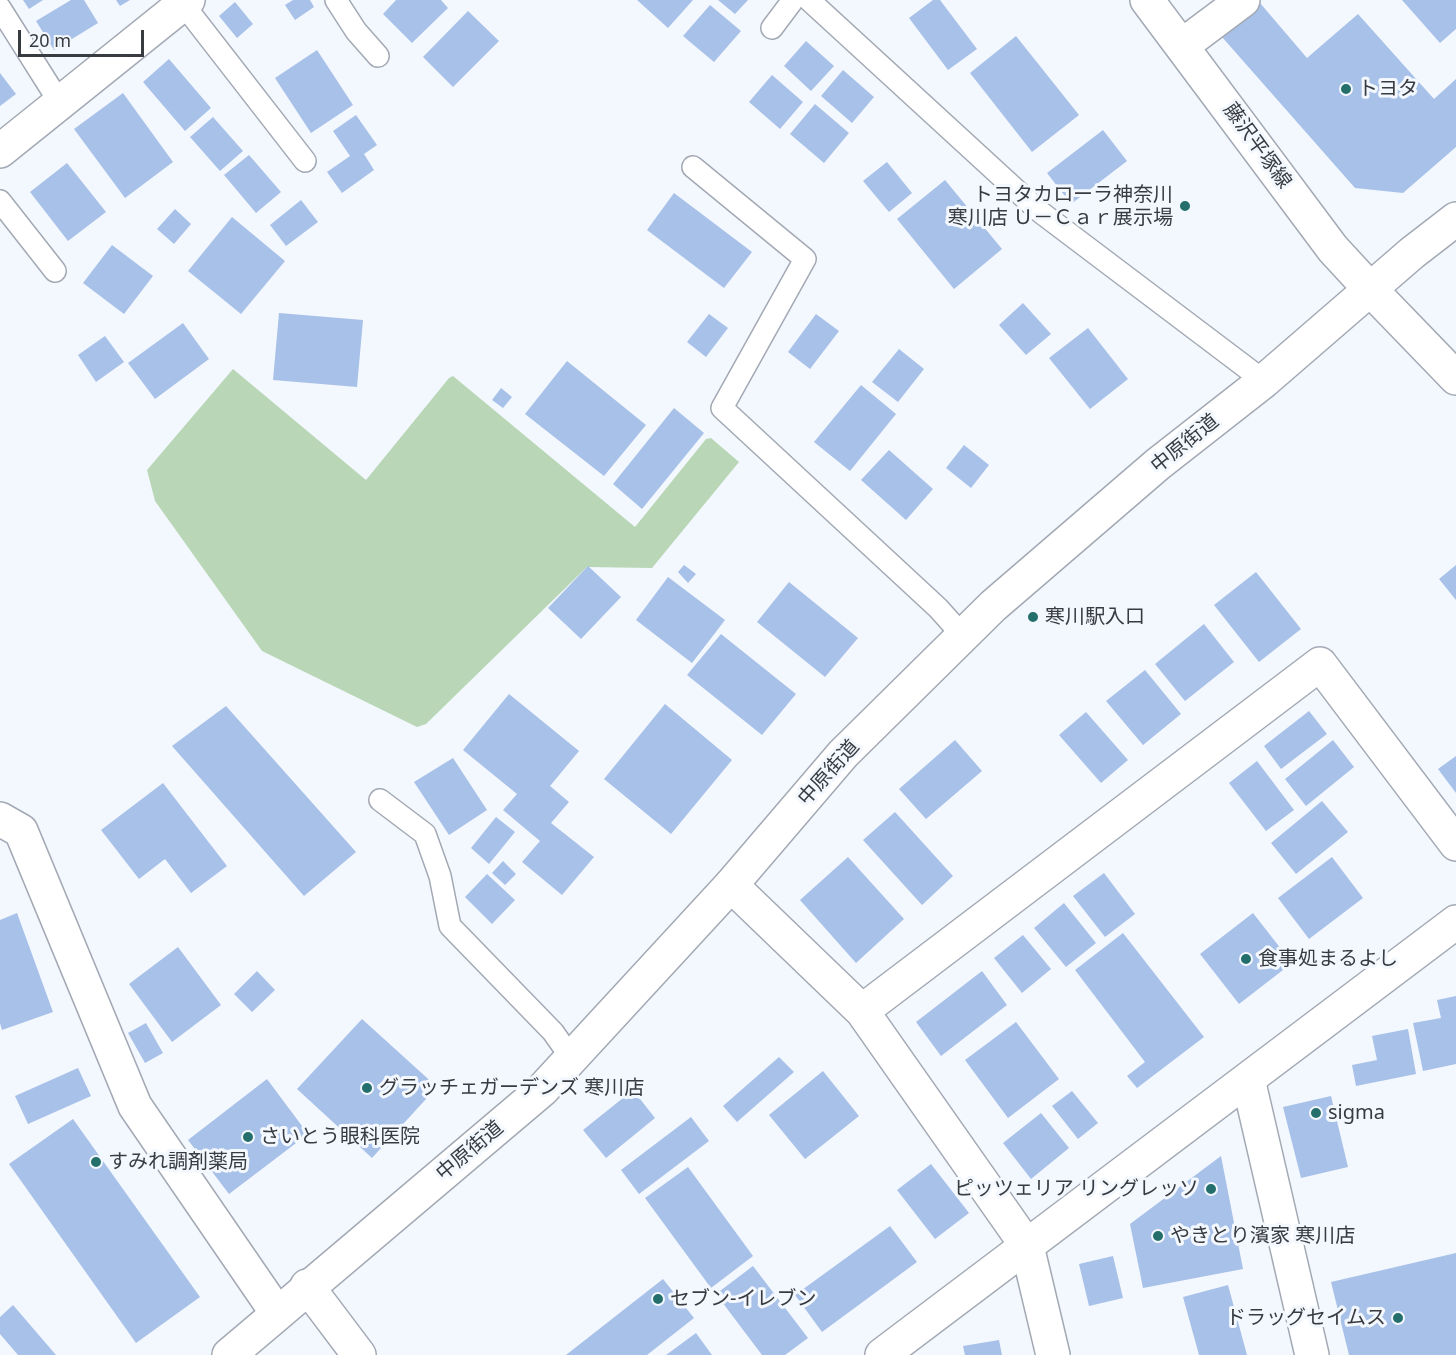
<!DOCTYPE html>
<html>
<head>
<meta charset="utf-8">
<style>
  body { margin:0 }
  #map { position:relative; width:1456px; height:1355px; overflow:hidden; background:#f3f7fe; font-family:"Noto Sans",sans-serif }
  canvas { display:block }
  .scale { position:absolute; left:18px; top:30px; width:126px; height:27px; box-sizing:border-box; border:3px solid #383b3f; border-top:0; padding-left:8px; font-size:18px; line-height:21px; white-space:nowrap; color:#383b3f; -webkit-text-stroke:4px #f3f7fe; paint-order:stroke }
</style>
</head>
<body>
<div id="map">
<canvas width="1456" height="1355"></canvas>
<div class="scale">20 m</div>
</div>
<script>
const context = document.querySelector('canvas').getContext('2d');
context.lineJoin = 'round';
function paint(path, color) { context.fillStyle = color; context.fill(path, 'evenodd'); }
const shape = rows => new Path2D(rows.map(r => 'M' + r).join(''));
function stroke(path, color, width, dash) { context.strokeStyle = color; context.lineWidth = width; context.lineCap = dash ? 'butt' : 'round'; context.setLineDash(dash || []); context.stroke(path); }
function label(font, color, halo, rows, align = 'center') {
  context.font = font + ' "Noto Sans","Noto Sans JP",sans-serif'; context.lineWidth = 6; context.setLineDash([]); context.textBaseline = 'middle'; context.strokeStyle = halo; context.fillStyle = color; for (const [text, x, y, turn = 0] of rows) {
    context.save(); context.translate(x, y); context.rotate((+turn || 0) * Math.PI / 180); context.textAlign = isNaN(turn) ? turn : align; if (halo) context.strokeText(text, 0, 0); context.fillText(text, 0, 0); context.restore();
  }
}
paint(shape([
  [233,369,366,480,449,378,453,376,635,527,706,439,711,438,739,462,652,568,587,567,426,724,417,727,262,651,155,501,147,470]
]), '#b9d7b6');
paint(shape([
  [23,0,43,0,29,9],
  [71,0,84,0,98,23,54,50,36,21],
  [116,0,130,0,120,6],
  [293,0,310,0,314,7,295,20,285,5],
  [396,0,441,0,448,8,412,43,383,14],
  [637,0,693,0,668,28],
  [718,0,748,0,735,14],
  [933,0,940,0,977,49,948,70,909,18],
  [1402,0,1456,0,1456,29,1440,43],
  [235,2,253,24,237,38,219,16],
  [1260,3,1307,58,1358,14,1434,99,1456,79,1456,147,1403,193,1355,188,1222,37],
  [710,5,741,31,714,62,683,36],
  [468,11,499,41,453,87,423,57],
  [1016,36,1079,115,1032,152,970,73],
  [806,41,834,66,811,91,784,66],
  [317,50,353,105,311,133,275,78],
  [169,59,211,108,185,131,143,82],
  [843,70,874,97,852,123,821,96],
  [0,73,16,94,0,106],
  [772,75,803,102,780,129,749,102],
  [123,93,173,162,125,198,74,129],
  [815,104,849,133,824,163,790,134],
  [356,115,377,145,364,154,374,170,342,193,327,172,350,156,333,131],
  [213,117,243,151,220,171,190,137],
  [1103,130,1127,161,1071,204,1047,173],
  [249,155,281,192,256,213,224,175],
  [887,162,912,193,889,212,863,181],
  [67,163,106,212,68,241,30,192],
  [945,180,1002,249,954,289,897,219],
  [674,193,752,252,724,288,647,230],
  [301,200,318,222,286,246,270,225],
  [175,209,191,224,174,244,157,229],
  [232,217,285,261,241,314,188,271],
  [112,245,153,276,124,314,83,283],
  [1023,303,1051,334,1026,355,999,325],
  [279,313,363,320,357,387,273,380],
  [709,314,728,328,706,357,687,342],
  [816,314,839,331,810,369,788,352],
  [183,323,209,359,155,399,128,363],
  [1088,328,1128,379,1090,409,1049,358],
  [105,336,124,362,96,382,78,355],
  [899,349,924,369,898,402,872,382],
  [567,361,646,425,604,476,525,414],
  [861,385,896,414,850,471,814,442],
  [501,388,512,397,503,408,492,400],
  [674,408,704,433,642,509,613,484],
  [964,445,989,465,971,488,946,468],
  [889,450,933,489,906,520,861,480],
  [684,565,696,574,688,583,678,572],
  [1456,565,1456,600,1439,579],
  [588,566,621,597,581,639,548,608],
  [1256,572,1301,629,1259,662,1214,605],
  [668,577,725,620,692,663,636,620],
  [789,582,858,638,825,677,757,622],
  [1204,624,1234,662,1185,701,1155,664],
  [721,634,796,694,762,735,687,675],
  [1145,670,1181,714,1143,745,1106,701],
  [509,694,579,751,550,786,569,802,551,823,594,857,562,895,522,862,540,841,503,810,517,794,463,750],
  [665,704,732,760,671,834,604,779],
  [226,706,356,852,304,896,172,746],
  [1309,711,1327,734,1281,769,1264,746],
  [1086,712,1128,760,1101,783,1059,735],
  [955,740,982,771,926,819,899,789],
  [1333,740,1354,767,1306,806,1285,779],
  [1456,756,1456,793,1438,769],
  [453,758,487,810,449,835,414,782],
  [1257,761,1294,810,1266,831,1229,783],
  [163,783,227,866,191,893,165,859,139,879,101,830],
  [1322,801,1348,832,1296,874,1271,843],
  [895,812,953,876,922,905,863,840],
  [496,817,515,832,489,864,471,848],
  [848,857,904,919,856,963,800,900],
  [1332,857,1363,898,1309,939,1278,898],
  [503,861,516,874,505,885,492,873],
  [1104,873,1135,914,1105,937,1073,896],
  [487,874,515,900,492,924,465,897],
  [1064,903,1096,943,1066,967,1034,928],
  [17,913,53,1012,2,1030,0,1023,0,920],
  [1253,913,1292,963,1239,1004,1200,954],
  [1123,933,1204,1037,1137,1088,1127,1076,1145,1062,1075,970],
  [1023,935,1051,969,1022,993,994,958],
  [178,947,221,1005,172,1042,129,984],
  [257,971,275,990,252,1012,234,994],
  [982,971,1007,1005,941,1056,916,1022],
  [1456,996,1456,1064,1423,1071,1413,1023,1441,1018,1437,1000],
  [362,1019,437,1087,372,1158,297,1089],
  [1016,1022,1059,1079,1008,1118,965,1060],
  [146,1023,163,1053,145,1063,128,1033],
  [1408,1029,1416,1074,1356,1086,1352,1065,1377,1060,1372,1036],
  [779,1057,794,1072,737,1122,723,1106],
  [78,1068,91,1096,28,1124,15,1096],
  [823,1071,859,1116,805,1159,769,1115],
  [267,1079,308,1134,229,1194,188,1140],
  [633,1090,655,1118,606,1158,583,1130],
  [1072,1091,1098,1123,1078,1139,1052,1106],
  [1331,1096,1348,1167,1301,1178,1283,1107],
  [1041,1113,1069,1148,1031,1179,1003,1143],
  [691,1117,709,1141,639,1194,621,1170],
  [73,1119,200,1297,136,1343,9,1164],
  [1221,1156,1243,1269,1143,1288,1130,1224],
  [931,1164,969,1213,935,1239,897,1190],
  [688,1167,753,1256,711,1288,645,1198],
  [890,1226,917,1262,822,1332,795,1295],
  [1456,1253,1456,1355,1349,1355,1331,1282],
  [1113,1256,1123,1298,1089,1306,1079,1264],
  [753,1266,808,1338,785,1355,762,1355,716,1294],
  [663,1279,694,1318,647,1355,566,1355],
  [1228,1285,1247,1355,1199,1355,1183,1297],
  [13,1305,56,1355,18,1355,0,1334,0,1317],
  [696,1333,712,1355,666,1355],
  [999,1340,1002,1355,965,1355,963,1346]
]), '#a8c1e9');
const service = shape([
  [336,0,356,31,378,56],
  [809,0,1039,211,1264,381],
  [183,4,305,161],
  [0,8,60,103],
  [772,28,793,0],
  [693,167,805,259,722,408,938,608,964,637],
  [0,201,55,271],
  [380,800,425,834,440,876,450,926,553,1032,572,1059]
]);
const minor = shape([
  [1183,45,1243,0],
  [0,151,188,0],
  [0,819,21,831,135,1106,277,1313],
  [731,885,862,1011,1027,1246,1053,1355],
  [862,1011,1320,664,1456,844],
  [1248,1079,1312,1355],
  [307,1286,359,1355],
  [882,1355,1456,922]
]);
const tertiary = shape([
  [1370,289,1456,378]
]);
const primary = shape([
  [1147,0,1333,249,1370,289],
  [229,1355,542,1090,731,885,843,754,993,606,1158,464,1264,381,1412,253,1456,219]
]);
stroke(service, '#a3a9b4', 24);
stroke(minor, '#a3a9b4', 36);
stroke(tertiary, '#a3a9b4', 36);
stroke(primary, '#a3a9b4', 36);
stroke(service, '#fff', 21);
stroke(minor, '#fff', 33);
stroke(tertiary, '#fff', 33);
stroke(primary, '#fff', 33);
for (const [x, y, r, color] of [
  [1346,89,6,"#246f6c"],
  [1185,206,6,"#246f6c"],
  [1033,617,6,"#246f6c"],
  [1246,959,6,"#246f6c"],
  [367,1088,6,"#246f6c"],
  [1316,1113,6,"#246f6c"],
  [248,1137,6,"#246f6c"],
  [96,1162,6,"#246f6c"],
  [1211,1189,6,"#246f6c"],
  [1158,1236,6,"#246f6c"],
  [658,1299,6,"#246f6c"],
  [1398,1318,6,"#246f6c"]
]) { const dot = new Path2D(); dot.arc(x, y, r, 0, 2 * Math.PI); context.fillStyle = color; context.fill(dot); stroke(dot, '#f3f7fe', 2); }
label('20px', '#383b3f', '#f3f7fe', [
  ["トヨタ",1358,89],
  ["トヨタカローラ神奈川",1173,195,"right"],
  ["寒川店 Ｕ－Ｃａｒ展示場",1173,218,"right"],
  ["寒川駅入口",1045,617],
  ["食事処まるよし",1258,959],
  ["グラッチェガーデンズ 寒川店",379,1088],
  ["sigma",1328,1113],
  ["さいとう眼科医院",260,1137],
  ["すみれ調剤薬局",108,1162],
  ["ピッツェリア リングレッソ",1199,1189,"right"],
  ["やきとり濱家 寒川店",1170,1236],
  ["セブン-イレブン",670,1299],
  ["ドラッグセイムス",1386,1318,"right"]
], 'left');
label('20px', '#383b3f', '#f3f7fe', [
  ["藤沢平塚線",1257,146,54],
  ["中原街道",1185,444,-39],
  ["中原街道",829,773,-48],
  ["中原街道",470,1151,-40]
]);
</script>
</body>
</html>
